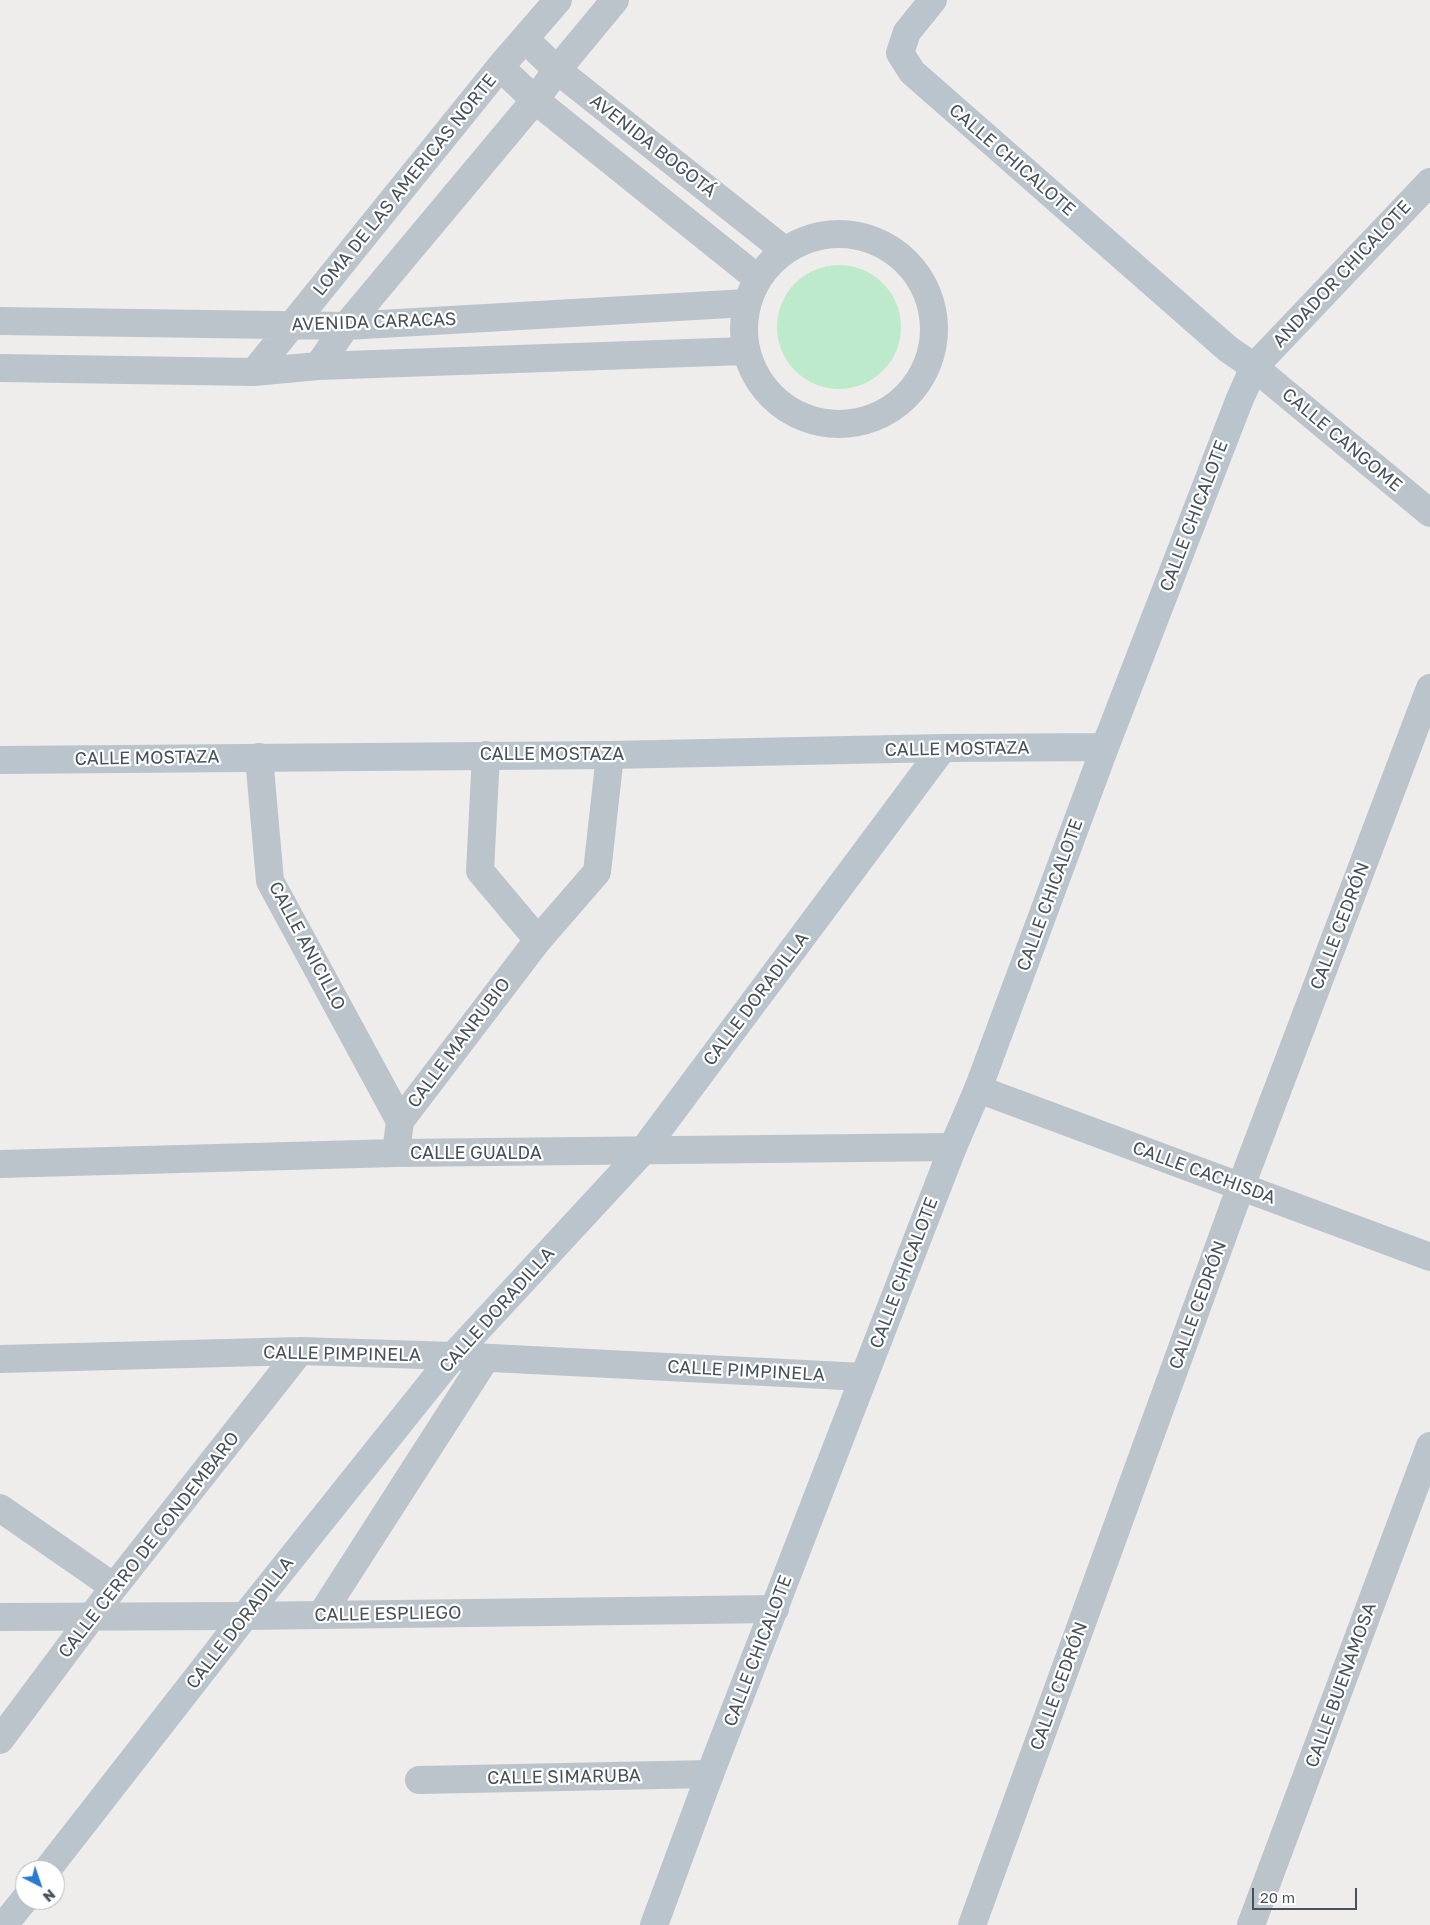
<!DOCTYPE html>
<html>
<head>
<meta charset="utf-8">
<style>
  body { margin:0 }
  #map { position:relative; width:1430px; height:1925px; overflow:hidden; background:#efecec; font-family:"Golos Text",sans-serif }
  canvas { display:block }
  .north { position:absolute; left:15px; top:1860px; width:50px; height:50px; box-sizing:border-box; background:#fff; border:1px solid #b5b9bc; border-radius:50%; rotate:139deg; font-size:14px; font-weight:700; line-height:20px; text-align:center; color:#465158 }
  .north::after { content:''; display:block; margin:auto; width:18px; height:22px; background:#277cce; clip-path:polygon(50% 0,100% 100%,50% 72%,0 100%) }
  .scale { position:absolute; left:1252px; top:1888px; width:105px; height:22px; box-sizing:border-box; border:2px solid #465158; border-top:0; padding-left:6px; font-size:15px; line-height:18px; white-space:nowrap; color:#465158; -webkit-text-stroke:4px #fff; paint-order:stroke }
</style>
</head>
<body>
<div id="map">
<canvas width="1430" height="1925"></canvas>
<div class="north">N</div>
<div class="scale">20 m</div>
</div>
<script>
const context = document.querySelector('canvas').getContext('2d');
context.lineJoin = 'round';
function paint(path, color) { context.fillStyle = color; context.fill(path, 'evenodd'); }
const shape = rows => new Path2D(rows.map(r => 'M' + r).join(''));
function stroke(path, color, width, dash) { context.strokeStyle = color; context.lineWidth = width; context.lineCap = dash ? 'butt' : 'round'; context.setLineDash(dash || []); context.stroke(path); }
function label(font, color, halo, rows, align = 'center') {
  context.font = font + ' "Golos Text",sans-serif'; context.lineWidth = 4.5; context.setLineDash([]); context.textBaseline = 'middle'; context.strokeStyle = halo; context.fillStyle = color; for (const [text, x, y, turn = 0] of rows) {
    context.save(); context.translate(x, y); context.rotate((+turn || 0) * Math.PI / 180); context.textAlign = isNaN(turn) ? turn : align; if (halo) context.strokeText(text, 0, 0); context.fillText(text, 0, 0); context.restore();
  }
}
paint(shape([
  '777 327a62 62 0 1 1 124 0a62 62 0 1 1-124 0Z'
]), '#bdeacb');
stroke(shape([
  [525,39,557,70,784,250],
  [500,67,535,100,757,278],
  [1430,182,1254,367,1430,513],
  '744 329a95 95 0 1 1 190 0a95 95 0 1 1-190 0Z',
  [0,321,346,326,747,303],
  [318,366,346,326,535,100,557,70,615,0],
  [0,368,254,372,318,366,745,351],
  [254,372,500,67,558,0],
  [486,755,480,871,538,940],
  [259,757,270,881,400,1121],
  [978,1089,1430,1257],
  [396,1153,400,1121,538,940,597,872,610,755],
  [0,1164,396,1153,953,1147],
  [0,1359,300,1351,453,1356,863,1377],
  [0,1508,114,1587],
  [321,1615,486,1358],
  [0,1617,245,1616,775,1609],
  [0,1740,114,1587,300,1351],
  [419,1780,710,1774],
  [972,1925,1241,1186,1430,688],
  [1251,1925,1430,1446]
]), '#bbc4ca', 28);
stroke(shape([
  [0,760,610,755,943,748,1105,747],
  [47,1870,245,1616,453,1356,642,1152,943,748],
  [4,1925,25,1899],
  [654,1925,710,1774,953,1147,978,1089,1105,747,1239,401,1254,367,1228,349,912,72,900,53,907,32,933,0]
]), '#b9c4cd', 28);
label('18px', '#465158', '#fff', [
  ["AVENIDA BOGOTÁ",653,146,38],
  ["CALLE CHICALOTE",1012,160,41],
  ["LOMA DE LAS AMERICAS NORTE",405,185,-51],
  ["ANDADOR CHICALOTE",1342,274,-47],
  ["AVENIDA CARACAS",374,322,-2],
  ["CALLE CANGOME",1342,440,40],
  ["CALLE CHICALOTE",1194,516,-69],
  ["CALLE MOSTAZA",957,749,-1],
  ["CALLE MOSTAZA",552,754],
  ["CALLE MOSTAZA",147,758,-1],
  ["CALLE CHICALOTE",1050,895,-70],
  ["CALLE CEDRÓN",1340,926,-69],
  ["CALLE ANICILLO",307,946,62],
  ["CALLE DORADILLA",756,999,-53],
  ["CALLE MANRUBIO",459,1043,-53],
  ["CALLE GUALDA",476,1153],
  ["CALLE CACHISDA",1204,1173,20],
  ["CALLE CHICALOTE",904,1273,-69],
  ["CALLE CEDRÓN",1198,1305,-70],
  ["CALLE DORADILLA",497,1310,-48],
  ["CALLE PIMPINELA",342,1354,1],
  ["CALLE PIMPINELA",746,1371,3],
  ["CALLE CERRO DE CONDEMBARO",149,1545,-52],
  ["CALLE ESPLIEGO",388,1614,-1],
  ["CALLE DORADILLA",240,1623,-52],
  ["CALLE CHICALOTE",758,1651,-69],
  ["CALLE BUENAMOSA",1341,1685,-70],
  ["CALLE CEDRÓN",1059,1686,-70],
  ["CALLE SIMARUBA",564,1777,-1]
]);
</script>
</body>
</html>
